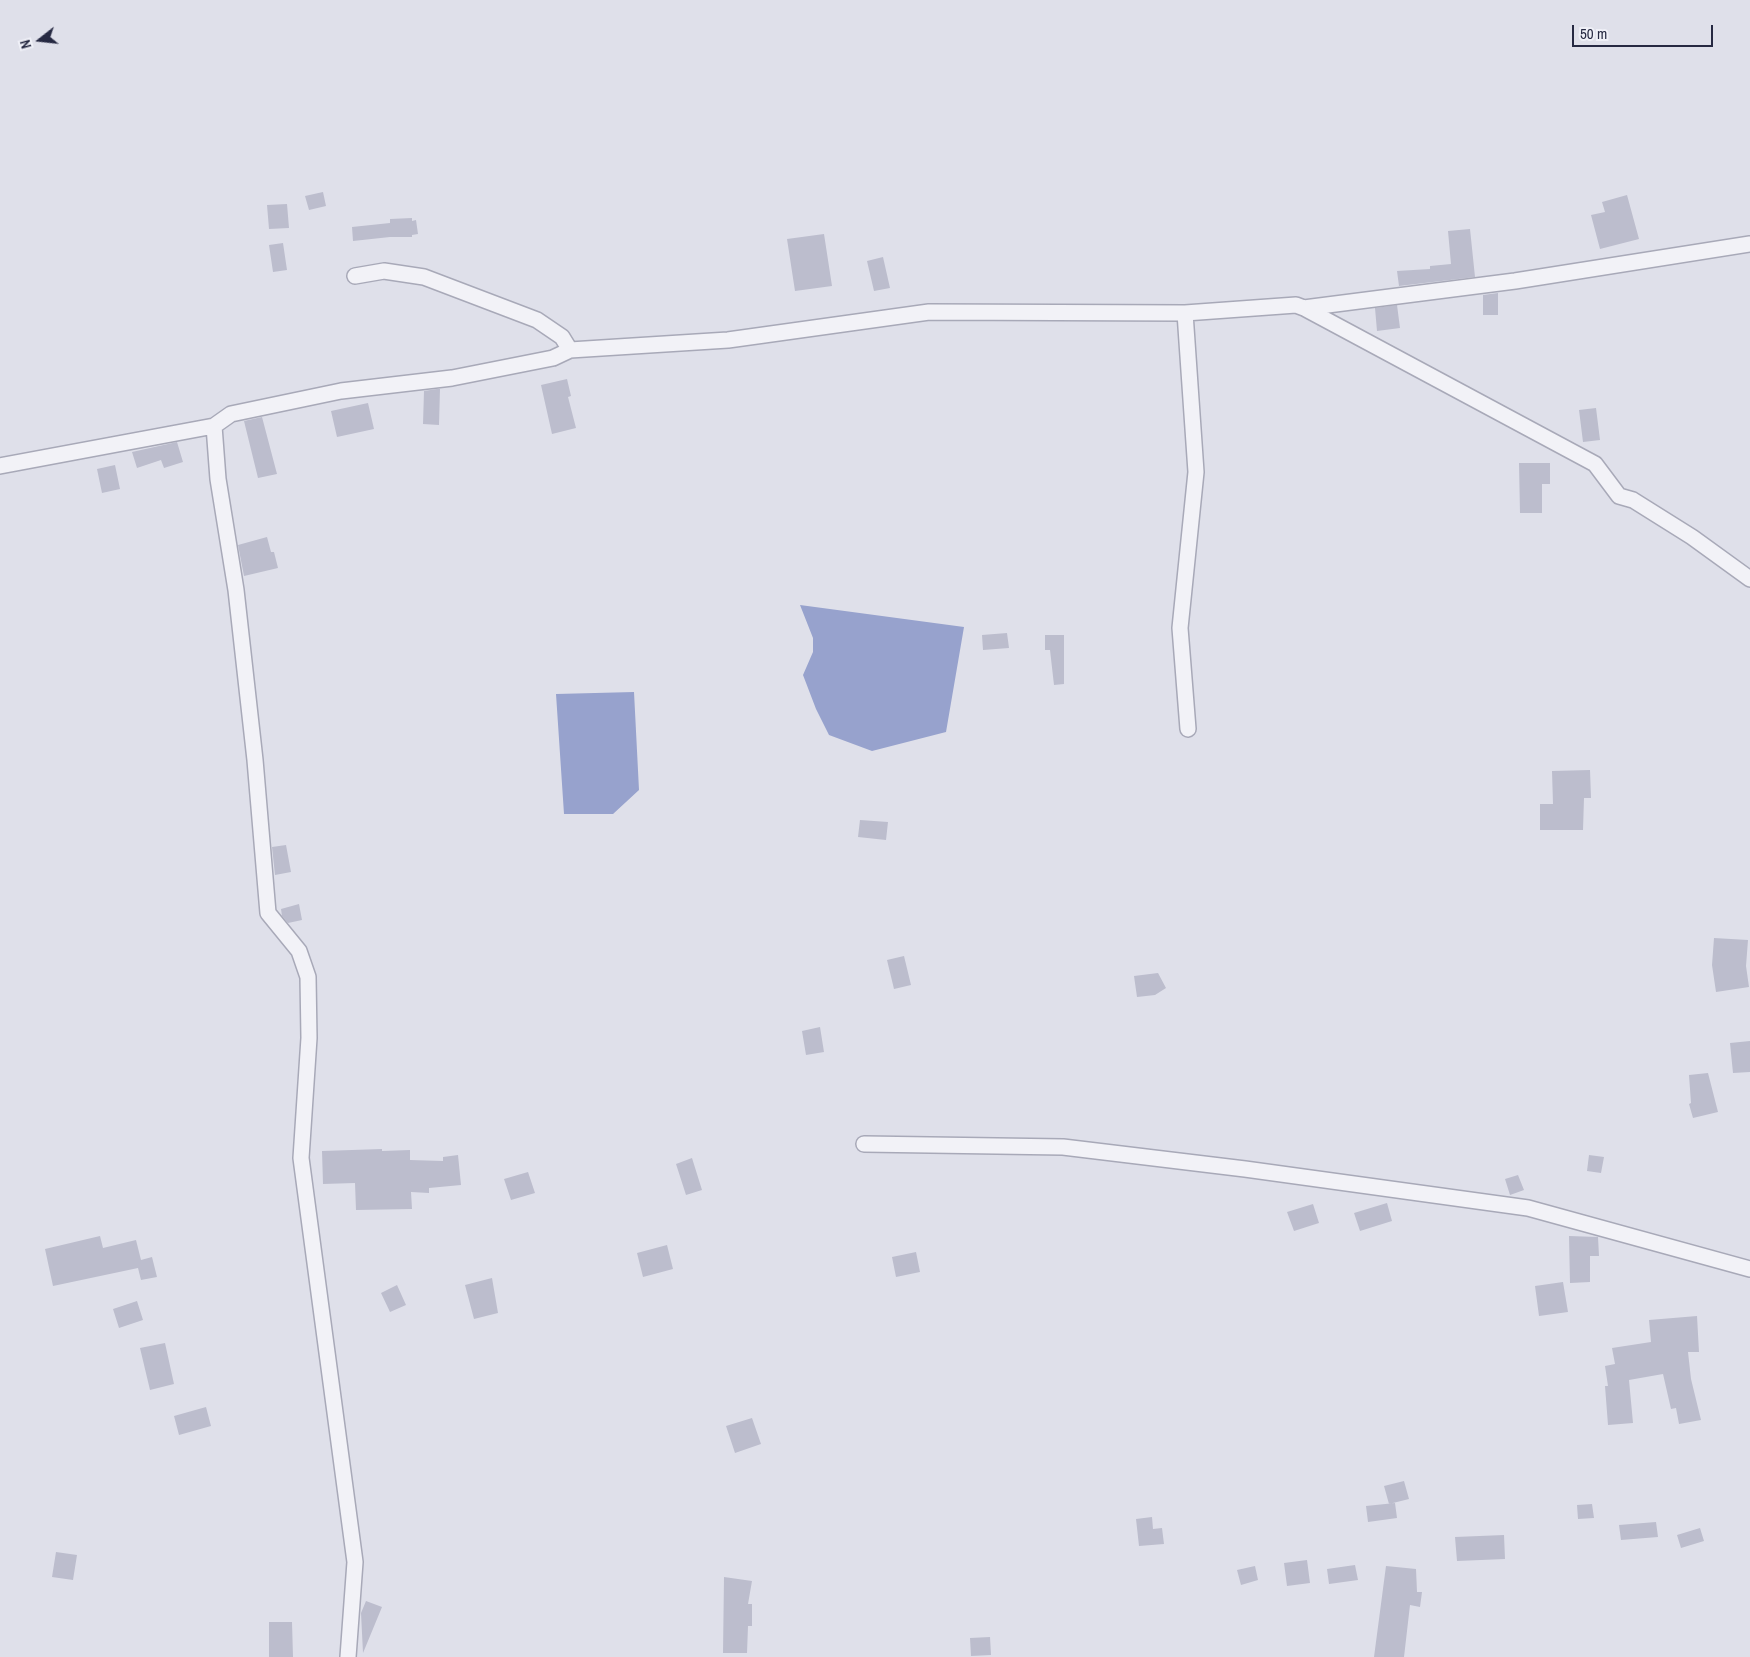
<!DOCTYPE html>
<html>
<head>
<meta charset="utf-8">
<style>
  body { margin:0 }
  #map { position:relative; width:1750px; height:1657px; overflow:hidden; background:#dfe0ea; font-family:"Archivo Narrow",sans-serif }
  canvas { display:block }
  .north { position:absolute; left:15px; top:15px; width:50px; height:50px; -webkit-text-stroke:4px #eff0f7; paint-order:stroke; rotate:254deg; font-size:14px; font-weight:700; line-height:20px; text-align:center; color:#262942 }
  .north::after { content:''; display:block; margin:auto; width:18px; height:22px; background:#262942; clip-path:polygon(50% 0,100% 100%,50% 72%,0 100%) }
  .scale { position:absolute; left:1572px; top:25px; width:141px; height:22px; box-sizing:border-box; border:2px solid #262942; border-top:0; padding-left:6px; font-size:15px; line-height:18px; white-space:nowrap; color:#262942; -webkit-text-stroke:4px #eff0f7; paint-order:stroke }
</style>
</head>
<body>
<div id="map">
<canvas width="1750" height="1657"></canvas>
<div class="north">N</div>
<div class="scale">50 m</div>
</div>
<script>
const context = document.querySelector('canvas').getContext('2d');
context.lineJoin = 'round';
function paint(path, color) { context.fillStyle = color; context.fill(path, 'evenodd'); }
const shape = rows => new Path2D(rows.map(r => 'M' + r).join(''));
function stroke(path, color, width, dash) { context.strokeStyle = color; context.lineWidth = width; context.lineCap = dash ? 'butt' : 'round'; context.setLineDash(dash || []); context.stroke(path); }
paint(shape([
  [800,605,964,627,946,732,872,751,829,735,816,709,803,675,813,652,813,638],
  [634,692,639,790,613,814,564,814,556,694]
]), '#97a2cd');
paint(shape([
  [323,192,326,206,309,210,305,196],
  [1627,195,1639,239,1600,249,1591,215,1605,212,1602,202],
  [287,204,289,228,269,229,267,205],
  [412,218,412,221,416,220,418,234,412,235,412,237,390,237,353,241,352,227,390,223,390,219],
  [1470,229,1475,277,1399,286,1397,271,1430,269,1430,266,1451,264,1448,231],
  [824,234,832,286,795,291,787,239],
  [283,243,287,270,273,272,269,245],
  [883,257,890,288,874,291,867,261],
  [1498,293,1498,315,1483,315,1483,295],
  [1397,305,1400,328,1377,331,1375,308],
  [567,379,571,396,568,397,576,428,552,434,541,385],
  [437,389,440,389,439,425,423,424,424,391],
  [368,403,374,429,337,437,331,411],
  [1596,408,1600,440,1583,442,1579,410],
  [262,417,277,474,258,478,244,421],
  [177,442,183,462,164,468,161,460,137,468,132,452],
  [1519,463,1550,463,1550,484,1542,484,1542,513,1520,513],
  [115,465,120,489,102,493,97,469],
  [267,537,271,552,274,552,278,568,244,576,238,545],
  [1007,633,1009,648,983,650,982,635],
  [1045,635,1064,635,1064,684,1054,685,1050,650,1045,650],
  [1590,770,1591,798,1584,798,1583,830,1540,830,1540,804,1553,804,1552,771],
  [860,820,888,822,886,840,858,837],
  [286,845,291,872,275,875,272,847],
  [299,904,302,920,288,923,282,916,281,909],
  [1714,938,1748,940,1746,966,1749,987,1716,992,1712,965],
  [904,956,911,985,894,989,887,960],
  [1158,973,1166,988,1155,995,1137,997,1134,976],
  [820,1027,824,1052,806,1055,802,1031],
  [1750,1041,1750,1072,1733,1073,1730,1043],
  [1708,1073,1718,1112,1693,1118,1689,1104,1691,1103,1689,1075],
  [382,1149,382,1151,410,1150,410,1160,443,1161,443,1157,458,1155,461,1185,429,1188,429,1193,411,1192,412,1209,356,1210,355,1183,323,1184,322,1151],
  [1589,1155,1604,1157,1601,1173,1587,1171],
  [692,1158,702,1190,686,1195,676,1164],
  [528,1172,535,1193,511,1200,504,1179],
  [1518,1175,1524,1190,1510,1195,1505,1179],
  [1387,1203,1392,1221,1360,1231,1354,1213],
  [1313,1204,1319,1223,1294,1231,1287,1212],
  [100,1236,103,1248,136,1240,141,1260,152,1257,157,1277,141,1280,138,1268,53,1286,45,1249],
  [1569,1236,1598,1237,1599,1256,1590,1256,1590,1282,1570,1283],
  [667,1245,673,1269,643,1277,637,1253],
  [916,1252,920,1272,896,1277,892,1257],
  [492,1278,498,1313,474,1319,465,1285],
  [1563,1282,1568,1312,1539,1316,1535,1286],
  [397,1285,406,1305,390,1312,381,1293],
  [137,1301,143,1320,119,1328,113,1309],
  [1697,1316,1699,1352,1688,1352,1691,1379,1701,1420,1679,1424,1676,1408,1671,1409,1663,1374,1629,1380,1633,1423,1608,1425,1605,1386,1608,1386,1605,1366,1615,1364,1612,1348,1651,1342,1649,1320],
  [165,1343,174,1384,150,1390,140,1348],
  [206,1407,211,1426,179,1435,174,1416],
  [752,1418,761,1444,735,1453,726,1426],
  [1404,1481,1409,1499,1389,1504,1384,1486],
  [1395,1503,1397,1518,1368,1522,1366,1506],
  [1592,1504,1594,1518,1578,1519,1577,1505],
  [1152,1517,1153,1529,1162,1528,1164,1544,1139,1546,1136,1519],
  [1656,1522,1658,1537,1621,1540,1619,1525],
  [1700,1528,1704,1541,1681,1548,1677,1535],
  [1504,1535,1505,1559,1457,1561,1455,1537],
  [56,1552,77,1555,73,1580,52,1577],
  [1307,1560,1310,1583,1287,1586,1284,1563],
  [1355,1565,1358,1580,1329,1584,1327,1569],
  [1255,1566,1258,1580,1241,1585,1237,1570],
  [1386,1566,1416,1569,1417,1592,1422,1592,1420,1607,1410,1605,1404,1657,1374,1657],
  [724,1577,752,1581,748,1604,752,1604,752,1626,748,1626,747,1653,723,1653],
  [366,1601,382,1607,363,1653,361,1613],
  [269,1622,292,1622,293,1657,269,1657],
  [990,1637,991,1655,971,1656,970,1638]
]), '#bcbdcd');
const street = shape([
  [355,276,384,271,424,277,537,320,562,337,570,350],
  [1304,308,1595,464,1619,496,1633,500,1692,537,1750,579],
  [1185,313,1196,472,1180,628,1188,729],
  [214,426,218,479,236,590,255,760,268,913,299,951,308,977,309,1038,301,1158,355,1562,348,1657],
  [0,466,214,426,231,414,341,391,452,378,553,358,570,350,728,340,929,312,1185,313,1296,305,1304,308,1515,281,1750,244],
  [864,1144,1063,1147,1245,1169,1528,1208,1750,1269]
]);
stroke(street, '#a8a9b8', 18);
stroke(street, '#f2f2f7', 15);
</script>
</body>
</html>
